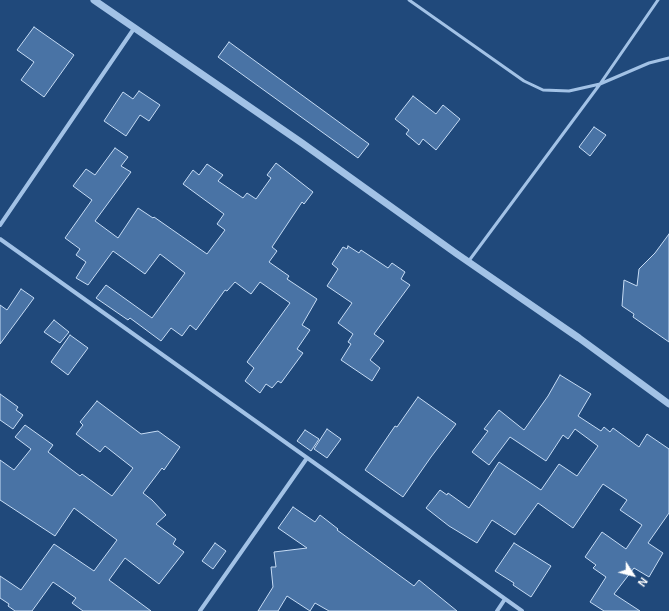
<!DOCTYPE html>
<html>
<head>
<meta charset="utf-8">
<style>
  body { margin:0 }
  #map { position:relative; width:669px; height:611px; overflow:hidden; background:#20497b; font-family:Arial,sans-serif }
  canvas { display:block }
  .north { position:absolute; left:613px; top:555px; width:40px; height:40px; -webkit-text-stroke:3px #20497b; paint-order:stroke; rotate:126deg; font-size:11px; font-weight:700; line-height:16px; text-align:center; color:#fff }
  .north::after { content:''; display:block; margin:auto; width:14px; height:18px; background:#fff; clip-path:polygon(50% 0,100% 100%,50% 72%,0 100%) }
</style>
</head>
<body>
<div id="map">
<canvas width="669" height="611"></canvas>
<div class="north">N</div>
</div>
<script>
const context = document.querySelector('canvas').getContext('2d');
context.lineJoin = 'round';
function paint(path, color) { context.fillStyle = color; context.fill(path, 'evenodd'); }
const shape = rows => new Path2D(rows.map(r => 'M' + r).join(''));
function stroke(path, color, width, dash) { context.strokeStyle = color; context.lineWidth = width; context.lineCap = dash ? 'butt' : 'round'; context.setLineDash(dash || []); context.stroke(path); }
const building = shape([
  [34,27,74,55,44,97,21,80,34,62,17,50,34,27],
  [229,42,369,144,358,158,218,57,229,42],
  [139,91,160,105,149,121,140,115,126,136,104,121,123,92,133,99,139,91],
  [413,96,436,114,443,105,460,119,436,150,423,139,419,145,406,134,409,130,395,119,413,96],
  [594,127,606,135,590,156,579,147,594,127],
  [115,148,128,157,121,166,131,172,95,221,118,238,138,208,153,218,154,217,207,254,225,230,217,224,224,214,183,184,193,170,199,175,207,164,223,175,218,181,243,198,247,193,256,199,271,178,267,175,276,163,313,192,304,204,302,202,272,247,277,251,269,262,289,276,287,279,317,299,302,325,310,330,297,349,303,353,281,383,278,381,272,388,266,384,260,393,245,381,254,368,247,362,290,303,260,282,251,294,235,282,227,291,225,290,196,330,190,325,182,336,171,328,161,341,130,318,128,320,96,298,106,285,152,318,185,273,160,254,145,274,113,251,88,285,76,278,86,262,76,255,80,249,65,238,92,200,73,186,86,169,95,175,115,148],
  [669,234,669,342,633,317,634,314,622,306,624,280,637,286,639,269,655,253,669,234],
  [348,246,359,253,361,250,388,268,392,263,405,272,401,279,410,285,374,334,384,341,370,360,380,368,372,381,341,360,351,344,348,342,353,334,338,323,352,303,327,286,338,269,332,264,343,247,347,249,348,246],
  [21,289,34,298,0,344,0,305,7,310,21,289],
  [54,320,69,332,60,343,44,332,54,320],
  [70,335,88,348,68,375,51,362,70,335],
  [560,375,591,394,578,416,601,431,604,427,610,432,613,428,639,447,647,434,669,449,669,513,648,543,663,553,649,577,634,568,614,594,640,611,604,611,590,602,606,577,593,568,596,565,585,557,602,532,626,549,642,525,620,510,627,500,603,484,573,528,538,503,515,535,492,520,477,543,449,526,426,508,440,490,447,495,448,493,469,508,499,462,541,490,559,464,577,476,598,446,575,429,568,439,563,435,546,461,510,437,489,465,472,452,488,431,484,429,499,410,524,430,548,396,560,375],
  [0,394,18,407,16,410,23,415,13,429,0,420,0,394],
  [418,397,456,424,431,457,403,497,365,470,395,426,397,427,418,397],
  [97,401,141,434,158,431,180,447,164,470,162,468,143,493,152,500,166,515,156,524,176,539,173,544,184,552,159,584,125,558,109,580,151,611,83,611,72,603,76,598,53,582,32,611,15,611,8,606,9,604,0,598,0,576,21,590,54,544,94,571,117,540,74,508,55,536,0,500,0,460,14,470,31,449,15,437,25,425,53,445,48,452,80,476,82,474,112,496,133,468,105,446,100,452,76,434,83,425,80,422,97,401],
  [327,429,341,439,327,458,314,449,327,429],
  [305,430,319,439,311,451,297,441,305,430],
  [293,507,315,522,320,515,338,529,337,530,414,586,419,580,457,611,329,611,315,603,310,611,287,596,278,611,258,611,273,587,271,567,276,567,274,552,307,548,278,528,293,507],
  [215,543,226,551,213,569,202,561,215,543],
  [514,543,551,566,531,597,513,585,514,583,495,571,514,543]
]);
paint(building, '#4973a5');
stroke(building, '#c6dcf5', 1);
stroke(shape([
  [409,0,524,81,543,90,569,91,600,84,649,63,669,58],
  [468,262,600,84,658,0]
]), '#a2c2e6', 3);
stroke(shape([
  [0,225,135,27],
  [0,239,522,611],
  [200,611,307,458],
  [497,611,505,599]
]), '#a2c2e6', 4);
stroke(shape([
  [94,0,302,143,457,254,579,338,669,404]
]), '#a2c2e6', 7);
</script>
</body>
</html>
